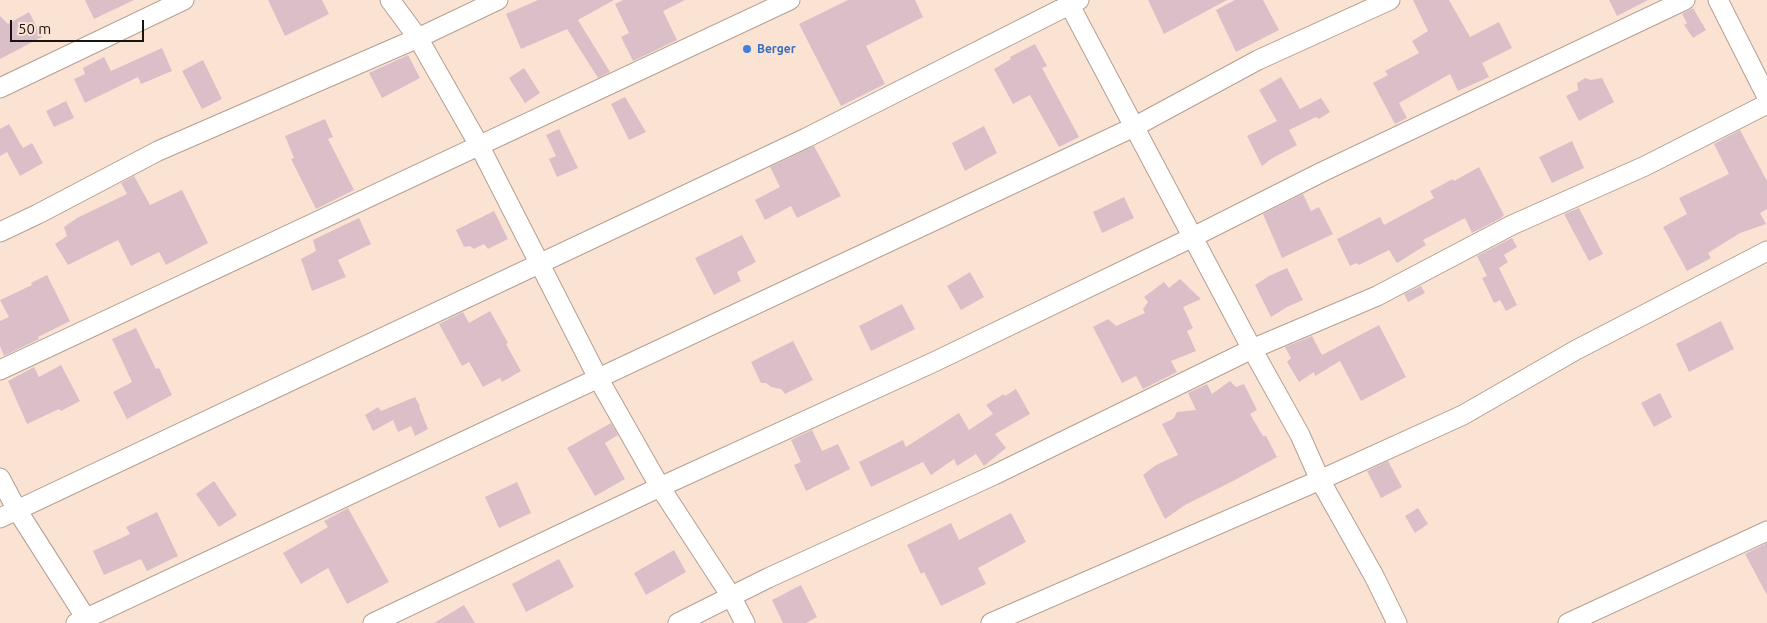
<!DOCTYPE html>
<html>
<head>
<meta charset="utf-8">
<style>
  body { margin:0 }
  #map { position:relative; width:1767px; height:623px; overflow:hidden; background:#fbe3d4; font-family:Ubuntu,sans-serif }
  canvas { display:block }
  .scale { position:absolute; left:10px; top:20px; width:134px; height:22px; box-sizing:border-box; border:2px solid #1b130e; border-top:0; padding-left:6px; font-size:15px; line-height:18px; white-space:nowrap; color:#1b130e; -webkit-text-stroke:4px #fbe3d4; paint-order:stroke }
</style>
</head>
<body>
<div id="map">
<canvas width="1767" height="623"></canvas>
<div class="scale">50 m</div>
</div>
<script>
const context = document.querySelector('canvas').getContext('2d');
context.lineJoin = 'round';
function paint(path, color) { context.fillStyle = color; context.fill(path, 'evenodd'); }
const shape = rows => new Path2D(rows.map(r => 'M' + r).join(''));
function stroke(path, color, width, dash) { context.strokeStyle = color; context.lineWidth = width; context.lineCap = dash ? 'butt' : 'round'; context.setLineDash(dash || []); context.stroke(path); }
function label(font, color, halo, rows, align = 'center') {
  context.font = font + ' Ubuntu,sans-serif'; context.lineWidth = 5; context.setLineDash([]); context.textBaseline = 'middle'; context.strokeStyle = halo; context.fillStyle = color; for (const [text, x, y, turn = 0] of rows) {
    context.save(); context.translate(x, y); context.rotate((+turn || 0) * Math.PI / 180); context.textAlign = isNaN(turn) ? turn : align; if (halo) context.strokeText(text, 0, 0); context.fillText(text, 0, 0); context.restore();
  }
}
paint(shape([
  [85,0,134,0,94,19],
  [268,0,322,0,329,14,285,36],
  [538,0,614,0,578,20,610,72,598,78,567,29,521,49,506,14],
  [623,0,685,0,663,11,677,40,633,61,621,37,629,33,615,4],
  [848,0,915,0,923,17,866,46,885,84,841,106,799,24],
  [1148,0,1227,0,1164,34],
  [1235,0,1263,0,1279,30,1236,52,1216,10],
  [1413,0,1449,0,1470,37,1499,22,1512,48,1482,63,1489,77,1458,91,1450,74,1399,103,1407,118,1395,124,1373,83,1388,75,1385,71,1419,53,1412,41,1428,31],
  [1609,0,1648,0,1617,16],
  [1693,8,1706,30,1693,38,1684,25,1687,23,1682,14],
  [29,12,42,37,0,59,0,16,8,24],
  [1035,44,1047,66,1042,68,1079,137,1059,147,1030,95,1013,104,994,69,1011,59,1010,57],
  [162,48,172,71,141,84,138,77,85,103,74,79,85,74,83,68,104,57,111,71],
  [408,55,420,78,382,98,369,73],
  [203,60,222,99,202,109,182,71],
  [524,68,540,93,525,103,509,78],
  [1281,77,1300,109,1321,98,1330,112,1319,119,1316,117,1289,130,1297,145,1271,159,1262,166,1247,136,1277,121,1259,90],
  [1585,78,1591,80,1602,78,1614,102,1579,121,1566,96,1578,90,1577,83],
  [625,97,646,132,629,140,611,104],
  [66,101,74,118,54,127,46,111],
  [325,119,333,137,328,139,354,190,316,209,291,159,294,158,285,136],
  [9,124,23,148,32,143,43,163,20,176,7,152,0,156,0,129],
  [984,126,997,153,965,171,952,143],
  [559,129,578,168,557,177,549,159,556,156,546,135],
  [1740,130,1767,181,1767,209,1760,213,1766,224,1740,233,1708,253,1711,258,1687,271,1663,227,1687,214,1679,198,1729,174,1714,144],
  [1572,141,1584,168,1552,183,1539,157],
  [814,146,841,196,797,218,791,206,765,220,755,200,780,187,770,167],
  [1479,167,1504,215,1501,218,1472,233,1465,218,1423,240,1426,245,1397,263,1389,250,1359,265,1356,263,1350,266,1337,239,1380,217,1384,225,1434,198,1430,191,1453,179,1454,181],
  [134,176,150,205,182,190,208,243,166,265,159,252,131,266,118,240,68,265,55,244,67,236,64,227,77,218,127,194,121,183],
  [1303,194,1311,211,1319,207,1333,234,1282,258,1263,214],
  [1124,197,1134,218,1102,233,1093,212],
  [1579,208,1603,254,1589,261,1564,214],
  [494,211,508,239,488,249,484,244,474,249,470,246,464,247,456,230],
  [359,218,371,244,338,260,346,277,312,291,301,259,316,251,313,240],
  [742,235,756,262,737,272,741,281,714,295,695,258],
  [1512,238,1517,247,1504,255,1508,262,1499,268,1517,305,1506,311,1500,300,1494,303,1482,278,1487,276,1477,256],
  [1287,268,1303,300,1287,307,1271,317,1255,285,1269,276],
  [970,272,984,297,961,310,947,286],
  [47,275,70,321,38,337,39,339,4,356,0,346,0,321,9,317,0,300,32,285,31,283],
  [1180,279,1201,299,1183,307,1193,328,1187,331,1196,351,1171,361,1177,372,1143,389,1136,376,1122,383,1093,327,1108,319,1116,326,1145,313,1143,309,1148,302,1144,297,1164,282,1169,288],
  [1421,286,1425,293,1408,302,1404,294],
  [902,304,915,329,871,351,859,326],
  [490,311,508,343,506,344,521,371,502,382,500,378,483,387,469,362,462,366,439,324,463,312,469,323],
  [1721,321,1734,349,1689,372,1676,344],
  [1379,325,1406,377,1361,401,1340,361,1315,376,1314,372,1299,382,1287,362,1291,358,1285,347,1312,336,1322,355],
  [136,328,156,369,159,368,172,395,127,419,113,392,132,382,112,339],
  [793,341,813,380,785,394,781,389,771,387,766,383,761,383,751,362],
  [61,365,80,401,61,411,59,409,27,424,8,381,34,367,39,377],
  [1230,381,1236,387,1244,384,1257,410,1250,414,1263,436,1266,436,1277,457,1235,480,1185,505,1165,519,1143,475,1156,465,1178,455,1162,424,1173,419,1177,412,1196,410,1188,393,1207,384,1212,394],
  [1016,389,1030,414,995,434,1006,448,984,466,976,454,957,466,954,459,931,475,923,462,871,487,859,462,903,440,906,447,959,413,969,430,993,414,986,405,1004,394,1005,396],
  [1660,393,1672,417,1654,427,1641,403],
  [415,397,420,406,419,407,428,429,415,436,411,426,398,432,393,420,373,431,365,415,378,407,381,411],
  [611,423,618,435,605,443,625,479,595,496,567,448],
  [812,430,822,451,838,444,850,469,806,491,794,465,801,462,791,440],
  [1388,461,1402,487,1381,498,1367,471],
  [214,481,237,515,219,527,196,494],
  [517,482,531,513,499,528,485,497],
  [348,508,389,582,347,604,328,568,301,584,283,553,328,527,324,521],
  [1418,508,1428,524,1415,533,1405,516],
  [157,512,178,556,147,571,141,559,104,575,93,551,130,534,126,527],
  [1011,513,1026,542,978,568,986,584,941,606,924,572,921,574,907,545,951,523,959,540],
  [1767,543,1767,595,1745,554],
  [674,550,686,572,646,595,634,573],
  [559,559,574,587,526,612,512,584],
  [801,585,817,617,806,623,783,623,772,600],
  [464,605,475,623,434,623]
]), '#dabfc9');
const minor = shape([
  [390,0,418,38,479,145,598,378,660,487,731,596,745,623],
  [1067,0,1252,349,1300,435,1320,480,1374,576,1397,623],
  [1718,0,1767,97],
  [0,88,184,0],
  [0,232,38,214,158,151,418,38,498,0],
  [0,370,790,0],
  [0,478,17,510,89,623],
  [0,518,806,138,1079,0],
  [76,623,1134,127,1258,60,1390,0],
  [373,623,660,487,934,362,1193,237,1322,172,1685,0],
  [678,623,768,578,994,475,1252,349,1377,296,1512,225,1645,166,1767,104],
  [991,623,1320,480,1463,415,1576,350,1767,251],
  [1568,623,1767,531]
]);
stroke(minor, '#b59e90', 21);
stroke(minor, '#fff', 19);
for (const [x, y, r, color] of [
  [747,49,5,"#3f7fe0"]
]) { const dot = new Path2D(); dot.arc(x, y, r, 0, 2 * Math.PI); context.fillStyle = color; context.fill(dot); stroke(dot, '#fbe3d4', 2); }
label('bold 12px', '#366cbe', '#fbe3d4', [
  ["Berger",757,49]
], 'left');
</script>
</body>
</html>
